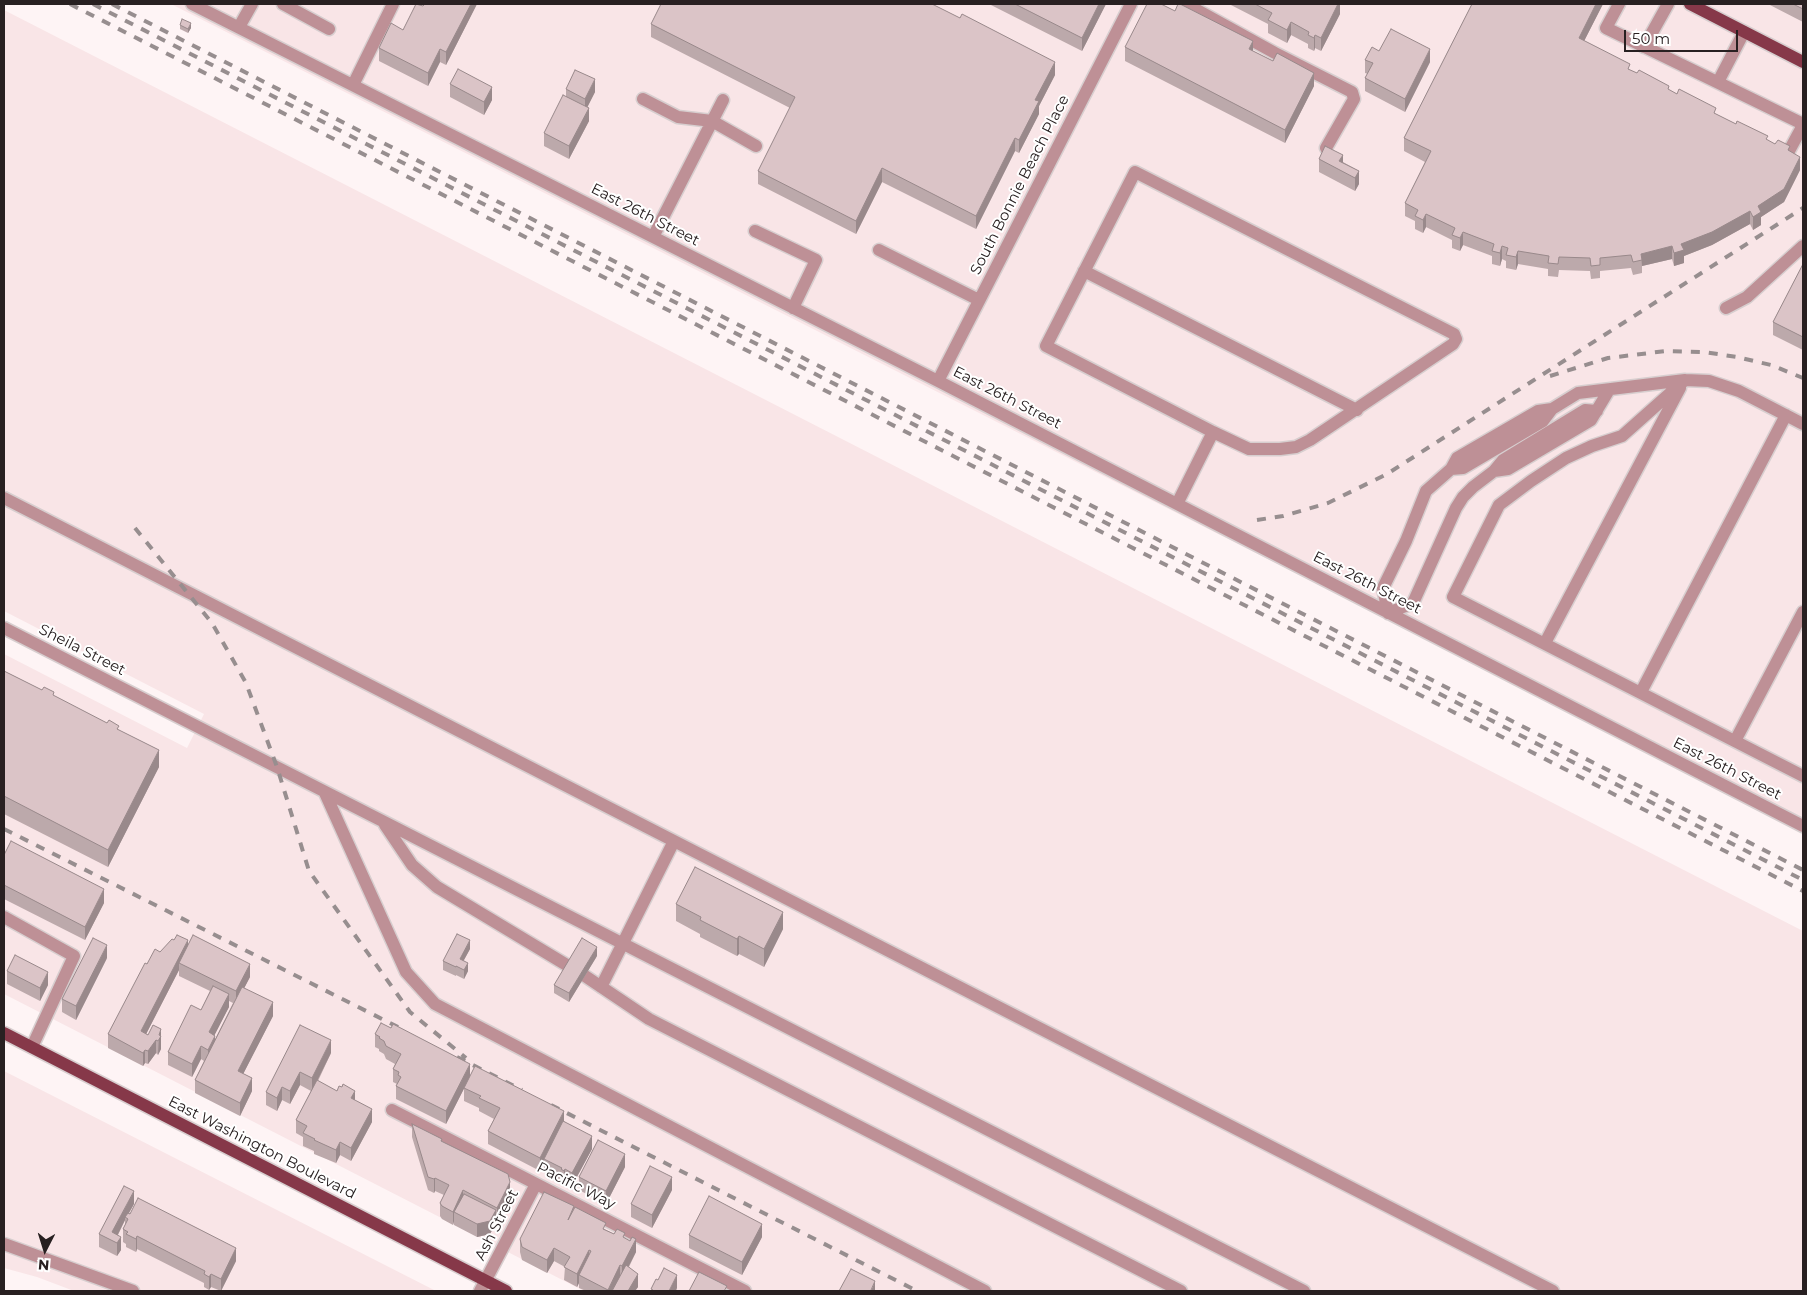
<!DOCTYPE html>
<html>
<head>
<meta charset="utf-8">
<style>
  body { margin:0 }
  #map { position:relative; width:1807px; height:1295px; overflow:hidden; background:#fef4f5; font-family:Montserrat,sans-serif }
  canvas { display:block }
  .frame { position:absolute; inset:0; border:5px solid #282021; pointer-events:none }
  .north { position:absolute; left:20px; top:1225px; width:50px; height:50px; -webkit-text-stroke:4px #fff; paint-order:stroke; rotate:185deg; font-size:14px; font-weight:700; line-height:20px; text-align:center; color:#282021 }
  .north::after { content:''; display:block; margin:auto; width:18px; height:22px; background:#282021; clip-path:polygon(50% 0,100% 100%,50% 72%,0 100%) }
  .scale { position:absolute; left:1624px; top:30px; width:114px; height:22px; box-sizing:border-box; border:2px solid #282021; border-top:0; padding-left:6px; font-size:15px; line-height:18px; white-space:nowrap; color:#282021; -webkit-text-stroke:4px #fff; paint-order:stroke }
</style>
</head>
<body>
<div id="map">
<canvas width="1807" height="1295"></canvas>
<div class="frame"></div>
<div class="north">N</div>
<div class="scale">50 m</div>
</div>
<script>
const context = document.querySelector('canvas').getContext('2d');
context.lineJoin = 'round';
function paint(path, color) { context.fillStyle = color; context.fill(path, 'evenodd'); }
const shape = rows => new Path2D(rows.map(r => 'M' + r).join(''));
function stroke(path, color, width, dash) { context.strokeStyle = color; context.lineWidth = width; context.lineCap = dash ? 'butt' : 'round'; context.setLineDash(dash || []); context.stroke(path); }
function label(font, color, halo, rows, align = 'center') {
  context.font = font + ' Montserrat,sans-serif'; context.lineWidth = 4; context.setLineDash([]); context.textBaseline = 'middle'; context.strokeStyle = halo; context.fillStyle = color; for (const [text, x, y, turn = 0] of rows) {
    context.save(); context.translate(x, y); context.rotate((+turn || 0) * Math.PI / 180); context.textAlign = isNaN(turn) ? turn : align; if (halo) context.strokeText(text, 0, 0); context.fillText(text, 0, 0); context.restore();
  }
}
paint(shape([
  [171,4,1803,4,1803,830],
  [4,10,1803,931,1803,1291,584,1291,4,994,4,654,187,748,204,714,4,611],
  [4,1071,436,1291,74,1291,37,1277,4,1268]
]), '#f9e5e7');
const minor = shape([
  [192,4,938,381,1803,826],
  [283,4,329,29],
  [1186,4,1275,53,1352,92,1354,99,1326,148],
  [1619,4,1606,28,1803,124],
  [239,27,252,4],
  [1644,47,1668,4],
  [1718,82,1744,32],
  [353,85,393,4],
  [643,99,678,117,712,121,756,146],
  [1789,151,1803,125],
  [755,231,816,260,793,308],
  [653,237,723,100],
  [879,250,979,300],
  [1084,271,1357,410],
  [1726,308,1747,297,1803,246],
  [1685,380,1622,436,1592,446,1566,458,1531,481,1499,505,1453,597,1803,776],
  [938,381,1131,4],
  [1597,411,1585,410,1503,460,1494,471,1473,487,1463,497,1456,508,1413,603,1388,613,1383,588,1406,541,1426,491,1451,469,1457,458,1538,411,1552,409,1578,393,1685,380,1709,381,1739,391,1803,424],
  [1451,469,1463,468,1543,421,1552,409],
  [1494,471,1508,469,1591,420,1609,390],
  [4,498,1553,1291],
  [1177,504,1213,432,1046,346,1135,172,1454,334,1456,339,1453,344,1310,440,1296,447,1280,449,1249,449,1213,432],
  [4,628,1304,1291],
  [1545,643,1680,388],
  [1641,692,1786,415],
  [1735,741,1803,612],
  [325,793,406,972,435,1004,985,1291],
  [385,825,412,865,437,887,570,967],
  [4,917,74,956,32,1047],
  [585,976,649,1019,1181,1291],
  [601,987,674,841],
  [392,1110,745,1291],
  [4,1244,133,1291],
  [480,1291,536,1184]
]);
const major = shape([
  [1690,4,1803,62],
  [4,1033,506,1291]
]);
stroke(minor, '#d7cecf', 15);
stroke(major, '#d7cecf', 15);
stroke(minor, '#be9096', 12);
stroke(major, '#863849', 12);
stroke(shape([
  [70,4,1803,891],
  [93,4,1803,880],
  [112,4,1803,870],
  [1550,376,1608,358,1666,351,1704,352,1737,357,1771,365,1803,378],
  [1257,520,1283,516,1328,503,1387,474,1803,208],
  [135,528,212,623,246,683,277,767,309,871,410,1012,466,1058],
  [4,829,406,1031],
  [457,1057,522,1090],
  [551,1105,917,1291]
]), '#978e8f', 4, [9, 9]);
paint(shape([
  [425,4,477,4,446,65,440,62,428,86,379,61,379,48,403,30],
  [989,4,1106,4,1082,51],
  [1229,4,1340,4,1340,14,1321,51,1315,48,1314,51,1308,48,1308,44,1291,35,1287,43,1268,33,1268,24],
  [1472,4,1603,4,1584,41,1630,70,1790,152,1800,170,1784,202,1761,217,1761,225,1753,230,1750,224,1712,245,1684,256,1684,263,1674,266,1672,259,1642,266,1642,273,1633,275,1631,268,1600,271,1600,278,1591,279,1590,271,1559,270,1558,277,1548,276,1548,269,1518,264,1516,270,1506,268,1506,261,1502,259,1500,266,1492,264,1492,256,1463,245,1460,251,1452,248,1452,240,1426,227,1423,233,1415,229,1415,221,1405,216,1405,203,1425,162,1404,151,1404,138],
  [1768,4,1803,4,1803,22],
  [651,24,1055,75,1039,106,1039,114,1019,153,1015,151,976,229,882,182,856,234,758,184,758,171,790,108,651,37],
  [180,25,191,28,188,33,180,29],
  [1125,47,1253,51,1314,86,1285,143,1125,61],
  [1379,51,1430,62,1405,112,1365,91,1365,78,1368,74,1365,73,1365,60],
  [450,84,492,100,484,115,450,97],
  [566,89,595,92,587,107,589,121,569,159,544,146,544,133,566,96],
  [1319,159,1343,162,1359,171,1359,184,1355,191,1319,172],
  [1803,264,1803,350,1773,335,1773,322],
  [4,671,119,730,159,767,108,867,4,814],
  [4,855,104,903,85,940,4,899],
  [676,904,783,929,764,967,739,954,737,956,700,937,700,934,676,921],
  [188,945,250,977,244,988,273,1016,243,1074,252,1091,240,1116,195,1093,195,1080,204,1061,201,1059,192,1077,168,1065,168,1052,201,1010,210,991,179,976,179,970,146,1034,161,1042,161,1049,158,1055,156,1053,148,1064,145,1063,143,1066,108,1048,108,1034,147,964,160,952],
  [229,1001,233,1003,215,1039,214,1035,229,1007],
  [470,949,464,960,468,971,464,979,456,975,456,976,443,970,443,961],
  [597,956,569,1002,554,993,554,985],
  [107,958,76,1020,62,1012,62,999],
  [7,971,48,985,40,1001,7,984],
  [375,1034,470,1076,564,1121,592,1149,572,1186,565,1182,564,1184,561,1182,561,1181,544,1172,544,1164,540,1171,488,1144,488,1131,494,1119,479,1111,479,1108,464,1101,464,1088,446,1124,396,1099,396,1086,397,1084,393,1082,393,1069,395,1064,386,1059,384,1054,379,1051,379,1049,375,1047],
  [331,1053,318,1081,355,1101,372,1122,351,1161,340,1155,336,1163,314,1154,314,1151,303,1146,303,1137,296,1133,296,1120,311,1091,300,1085,290,1104,282,1100,277,1111,266,1105,266,1092],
  [412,1124,442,1141,510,1195,497,1221,496,1220,496,1223,490,1234,477,1237,454,1225,454,1221,453,1225,442,1219,440,1216,440,1203,444,1195,435,1191,434,1193,428,1190,412,1137],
  [625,1167,606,1204,579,1190,579,1177],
  [672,1190,652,1228,631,1217,631,1204],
  [134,1204,129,1213,236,1261,221,1291,211,1287,209,1290,204,1287,204,1283,137,1249,136,1252,126,1247,126,1244,123,1242,123,1229,125,1225,125,1220,118,1235,121,1250,117,1256,99,1247,99,1234],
  [574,1209,606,1230,614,1234,625,1238,636,1252,629,1267,638,1287,635,1291,586,1291,579,1288,579,1283,577,1287,564,1280,565,1267,554,1261,547,1273,522,1260,520,1252,520,1239],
  [689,1235,762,1237,742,1275,689,1248]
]), '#bca9ab');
paint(shape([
  [471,4,477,4,446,65,446,52],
  [1099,4,1106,4,1082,51,1082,38],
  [1338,4,1340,4,1340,14,1321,51,1321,38],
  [1596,4,1603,4,1579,51,1579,38],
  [1291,22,1291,35,1287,43,1287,30],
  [191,23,191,28,188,33,188,29],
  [1315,35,1315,48,1314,51,1314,38],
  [1253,41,1253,54,1249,49],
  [440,49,440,62,428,86,428,73],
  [1430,49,1430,62,1405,112,1405,99],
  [1055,62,1055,75,1039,106,1039,114,1019,153,1019,140,1035,100],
  [1314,73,1314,86,1285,143,1285,130],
  [595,79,595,92,585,112,585,99],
  [492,87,492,100,484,115,484,102],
  [589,108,589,121,569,159,569,146],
  [1015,138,1015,151,976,229,976,216],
  [1343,155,1343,168,1339,161],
  [1800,157,1800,170,1784,202,1761,217,1761,225,1753,230,1753,217,1758,206],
  [882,168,882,182,856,234,856,221],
  [1359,171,1359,184,1355,191,1355,178],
  [1750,211,1750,224,1712,245,1684,256,1684,263,1674,266,1674,253,1681,244],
  [1426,214,1426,227,1423,233,1423,220],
  [1463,232,1463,245,1460,251,1460,238],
  [1502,246,1502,259,1500,266,1500,253],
  [1672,246,1672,259,1642,266,1641,254],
  [1518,251,1518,264,1516,270,1516,257],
  [159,750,159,767,108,867,108,850],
  [104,889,104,903,85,940,85,927],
  [783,912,783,929,764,967,764,949],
  [739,936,739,954,737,956,737,939],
  [188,940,188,953,179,963,179,970,141,1044,141,1031],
  [470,940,470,949,460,967,460,959],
  [107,945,107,958,76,1020,76,1006],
  [597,947,597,956,569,1002,569,993],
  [468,963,468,971,464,979,464,970],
  [250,964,250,977,236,1004,236,991],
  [48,972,48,985,40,1001,40,988],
  [229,994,229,1007,209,1046,209,1032],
  [273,1002,273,1016,238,1084,238,1071],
  [161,1029,161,1049,158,1055,159,1035],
  [215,1036,215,1049,208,1063,208,1050],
  [156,1040,156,1053,148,1064,148,1051],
  [331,1040,331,1053,312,1091,312,1078],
  [201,1046,201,1059,192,1077,192,1064],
  [145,1050,145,1063,143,1066,143,1053],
  [470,1064,470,1077,446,1124,446,1111],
  [300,1072,300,1085,290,1104,290,1091],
  [252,1078,252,1091,240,1116,240,1103],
  [282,1087,282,1100,277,1111,277,1098],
  [355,1091,355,1104,351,1098],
  [372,1109,372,1122,351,1161,351,1148],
  [564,1111,564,1124,544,1159,544,1164,540,1171,540,1158],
  [592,1136,592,1149,572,1186,572,1173],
  [340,1142,340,1155,336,1163,336,1150],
  [625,1154,625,1167,606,1204,606,1191],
  [565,1169,565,1182,564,1184,564,1171],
  [672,1177,672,1190,652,1228,652,1215],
  [435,1178,435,1191,434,1193,434,1179],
  [510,1182,510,1195,497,1221,497,1208],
  [463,1190,463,1203,454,1212,454,1221,453,1225,453,1212],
  [134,1191,134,1204,126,1218,125,1217,125,1220,114,1242,112,1232],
  [496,1210,496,1223,490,1234,477,1237,477,1224],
  [762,1224,762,1237,742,1275,742,1262],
  [137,1236,137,1249,136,1252,136,1239],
  [121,1237,121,1250,117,1256,117,1243],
  [636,1239,636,1252,622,1279,622,1266],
  [236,1248,236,1261,221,1291,221,1279],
  [554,1248,554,1261,547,1273,547,1260],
  [589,1250,589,1263,579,1275,579,1283,577,1287,577,1274],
  [620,1265,620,1278,613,1291,608,1291,608,1290],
  [211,1274,211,1287,209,1290,209,1277],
  [638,1274,638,1287,635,1291,628,1291],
  [677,1275,677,1288,676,1291,669,1291],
  [875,1281,875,1291,871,1291]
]), '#99898b');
const building = shape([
  [416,4,423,6,425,4,471,4,446,52,440,49,428,73,379,48,391,23,403,30,416,4],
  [661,4,932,4,960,18,962,14,1055,62,1035,100,1039,101,1019,140,1015,138,976,216,882,168,856,221,758,171,795,97,651,24,661,4],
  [1015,4,1099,4,1082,38,1015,4],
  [1147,4,1161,4,1175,11,1178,4,1180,4,1253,41,1249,49,1273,61,1277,53,1314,73,1285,130,1125,47,1147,4],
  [1255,4,1338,4,1321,38,1315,35,1314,38,1308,35,1309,32,1291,22,1287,30,1268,20,1272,13,1255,4],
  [1472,4,1596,4,1579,38,1630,64,1628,69,1637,73,1639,70,1669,86,1668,89,1677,94,1679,89,1716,108,1714,113,1736,124,1737,121,1768,136,1766,139,1775,144,1778,140,1790,146,1788,150,1800,157,1784,189,1758,206,1761,212,1753,217,1750,211,1712,232,1681,244,1684,250,1674,253,1672,246,1641,254,1642,260,1633,262,1631,255,1600,258,1600,265,1591,266,1590,258,1559,257,1558,264,1548,263,1549,256,1518,251,1516,257,1506,255,1508,248,1502,246,1500,253,1492,251,1494,244,1463,232,1460,238,1452,235,1455,228,1426,214,1423,220,1415,216,1418,210,1405,203,1431,151,1404,138,1472,4],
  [1793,4,1803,4,1803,9,1793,4],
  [182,19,191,23,188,29,180,25,182,19],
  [1391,29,1430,49,1405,99,1365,78,1373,63,1365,60,1372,47,1379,51,1391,29],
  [458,69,492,87,484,102,450,84,458,69],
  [575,70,595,79,585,99,566,89,575,70],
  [563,95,589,108,569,146,544,133,563,95],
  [1325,146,1343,155,1339,161,1359,171,1355,178,1319,159,1325,146],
  [1803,264,1803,337,1773,322,1803,264],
  [4,671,42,690,44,687,54,692,53,695,107,723,109,720,119,726,117,729,159,750,108,850,4,796,4,671],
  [11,841,104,889,85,927,4,885,4,855,11,841],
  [695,867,783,912,764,949,739,936,737,939,700,920,701,917,676,904,695,867],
  [457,934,470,940,460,959,468,963,464,970,456,966,456,967,443,961,457,934],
  [177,935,188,940,141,1031,148,1035,153,1025,161,1029,159,1035,161,1036,158,1041,156,1040,148,1051,145,1050,143,1053,108,1034,145,963,147,964,155,949,160,952,172,939,174,940,177,935],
  [193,935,250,964,236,991,179,963,193,935],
  [93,938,107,945,76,1006,62,999,93,938],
  [582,938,597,947,569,993,554,985,582,938],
  [15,955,48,972,40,988,7,971,15,955],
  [213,986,229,994,209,1032,215,1036,208,1050,201,1046,192,1064,168,1052,191,1005,201,1010,213,986],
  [242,987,273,1002,238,1071,252,1078,240,1103,195,1080,242,987],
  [381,1023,391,1028,393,1024,470,1064,446,1111,396,1086,401,1077,398,1075,399,1072,393,1069,401,1054,386,1046,384,1041,379,1038,380,1037,375,1034,381,1023],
  [300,1025,331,1040,312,1078,300,1072,290,1091,282,1087,277,1098,266,1092,300,1025],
  [475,1066,564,1111,540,1158,488,1131,500,1108,479,1098,481,1096,464,1088,475,1066],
  [317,1080,337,1091,339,1086,342,1087,343,1084,355,1091,351,1098,372,1109,351,1148,340,1142,336,1150,314,1140,315,1139,303,1133,307,1126,296,1120,317,1080],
  [563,1121,592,1136,572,1173,565,1169,564,1171,561,1169,562,1168,544,1159,563,1121],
  [412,1124,442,1139,441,1141,508,1174,510,1182,497,1208,463,1190,453,1212,442,1206,440,1203,449,1185,435,1178,434,1179,428,1177,412,1124],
  [598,1140,625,1154,606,1191,579,1177,598,1140],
  [650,1166,672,1177,652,1215,631,1204,650,1166],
  [124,1186,134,1191,112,1232,121,1237,117,1243,99,1234,124,1186],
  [544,1192,574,1206,568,1220,575,1207,606,1223,603,1229,614,1234,617,1229,625,1233,623,1237,630,1241,632,1237,636,1239,622,1266,620,1265,608,1290,579,1275,591,1251,589,1250,577,1274,564,1267,570,1257,554,1248,547,1260,522,1247,520,1239,544,1192],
  [464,1194,496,1210,490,1221,477,1224,454,1212,464,1194],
  [709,1196,762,1224,742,1262,689,1235,709,1196],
  [138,1198,236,1248,221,1279,211,1274,209,1277,204,1274,205,1271,137,1236,136,1239,126,1234,128,1232,123,1229,128,1219,125,1217,128,1213,130,1214,138,1198],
  [626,1265,638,1274,628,1291,612,1291,626,1265],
  [664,1268,677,1275,669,1291,653,1291,653,1290,651,1289,656,1279,658,1280,664,1268],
  [851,1269,875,1281,871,1290,873,1291,839,1291,851,1269],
  [699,1272,727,1286,724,1291,689,1291,699,1272]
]);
paint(building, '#dbc4c7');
stroke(building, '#99898b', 1);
label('15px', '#282021', '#fff', [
  ["South Bonnie Beach Place",1020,185,-63],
  ["East 26th Street",645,215,27],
  ["East 26th Street",1007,398,27],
  ["East 26th Street",1367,583,27],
  ["Sheila Street",82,650,27],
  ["East 26th Street",1727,769,27],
  ["East Washington Boulevard",262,1148,27],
  ["Pacific Way",576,1186,27],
  ["Ash Street",497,1225,-63]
]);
</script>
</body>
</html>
